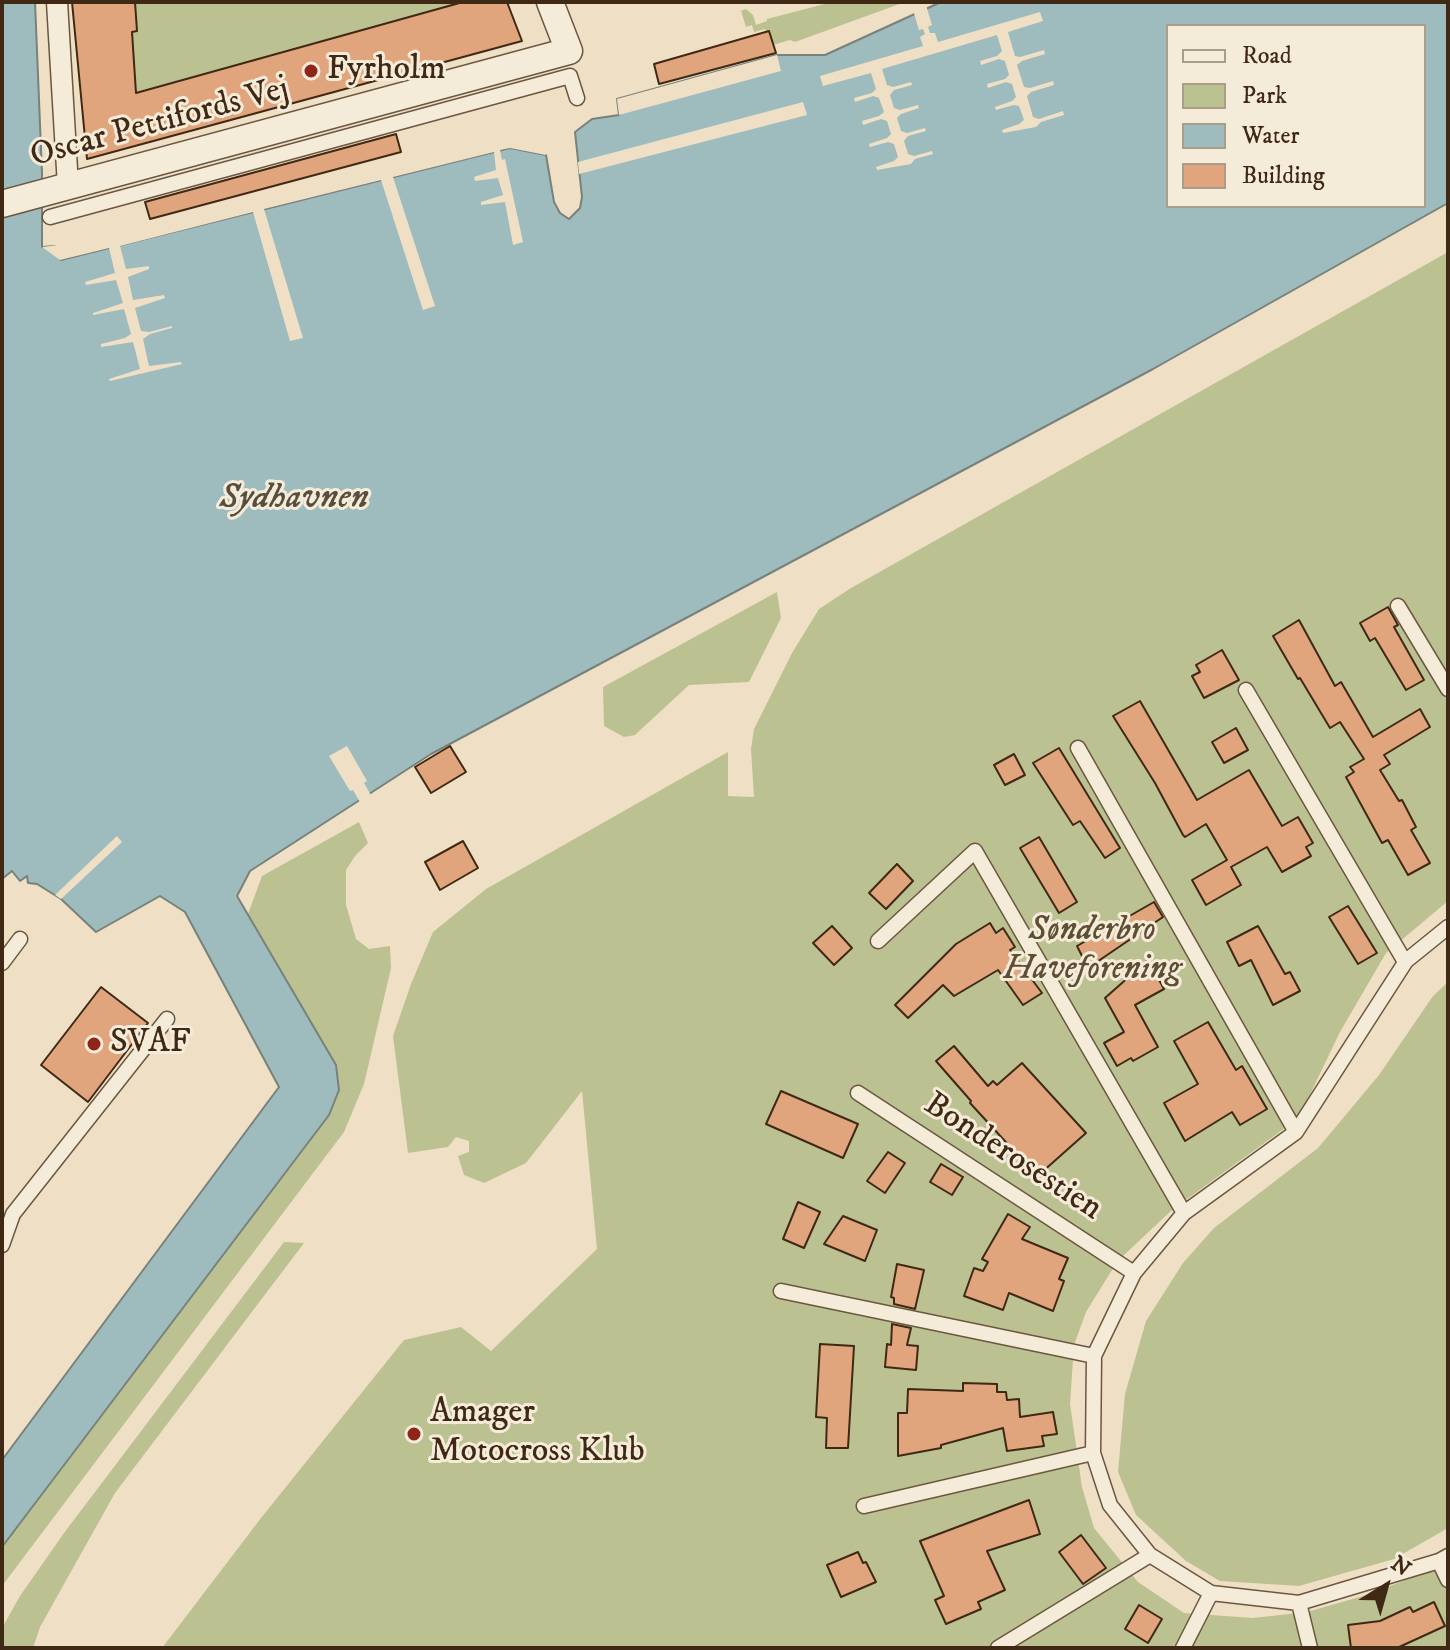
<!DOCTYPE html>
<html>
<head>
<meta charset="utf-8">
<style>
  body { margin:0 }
  #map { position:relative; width:1450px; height:1650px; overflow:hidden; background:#efe0c5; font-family:"IM FELL DW Pica",serif }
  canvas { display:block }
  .frame { position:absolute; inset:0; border:4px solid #3f2914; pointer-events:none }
  .legend { position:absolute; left:1166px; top:24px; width:260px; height:184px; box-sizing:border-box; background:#f5ebd9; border:2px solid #ac9d8a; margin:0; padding:10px 14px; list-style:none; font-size:24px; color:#3f2914 }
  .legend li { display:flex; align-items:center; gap:16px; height:40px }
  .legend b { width:40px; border:2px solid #ac9d8a }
  .north { position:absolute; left:1346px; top:1546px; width:80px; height:80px; -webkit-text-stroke:6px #f5ebd9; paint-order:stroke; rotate:37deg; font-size:22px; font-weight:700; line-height:32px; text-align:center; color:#3f2914 }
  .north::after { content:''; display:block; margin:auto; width:28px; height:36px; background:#3f2914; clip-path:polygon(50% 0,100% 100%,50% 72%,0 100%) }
</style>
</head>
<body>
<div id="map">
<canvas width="1450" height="1650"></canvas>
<div class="frame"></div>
<ul class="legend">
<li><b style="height:10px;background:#f5ebd9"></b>Road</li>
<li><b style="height:22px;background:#bcc192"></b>Park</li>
<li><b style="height:22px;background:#9ebbbe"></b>Water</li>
<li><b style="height:22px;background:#e0a57d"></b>Building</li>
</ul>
<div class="north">N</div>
</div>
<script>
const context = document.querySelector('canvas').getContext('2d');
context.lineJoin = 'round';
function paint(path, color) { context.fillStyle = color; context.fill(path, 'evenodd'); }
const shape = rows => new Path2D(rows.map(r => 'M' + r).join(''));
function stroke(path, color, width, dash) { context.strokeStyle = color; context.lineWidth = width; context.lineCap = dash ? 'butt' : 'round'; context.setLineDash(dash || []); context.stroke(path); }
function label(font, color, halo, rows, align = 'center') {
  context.font = font + ' "IM FELL DW Pica",serif'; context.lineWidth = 6; context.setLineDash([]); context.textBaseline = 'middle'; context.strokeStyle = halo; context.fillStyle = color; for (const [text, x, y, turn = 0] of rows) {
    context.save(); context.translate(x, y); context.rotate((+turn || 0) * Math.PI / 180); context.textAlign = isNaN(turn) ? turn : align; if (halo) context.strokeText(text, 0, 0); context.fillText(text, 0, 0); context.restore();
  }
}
paint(shape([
  [135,2,451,2,452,5,170,83,137,105,132,32,137,31],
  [832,2,905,2,795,42,790,40,773,45,765,29,754,32,752,25,746,27,741,11,746,9,753,15,756,25,767,21,767,19],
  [1448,252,1448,901,1386,953,1340,1032,1303,1109,1285,1128,1172,1210,1123,1256,1112,1270,1086,1312,1074,1345,1070,1404,1082,1487,1094,1528,1138,1582,1184,1613,1253,1618,1307,1612,1370,1594,1448,1563,1448,1648,162,1648,261,1518,404,1340,461,1327,491,1351,597,1249,582,1091,526,1163,484,1183,464,1175,458,1156,469,1152,469,1141,456,1137,448,1147,408,1153,393,1036,411,984,433,932,486,889,728,752,728,796,754,797,751,749,754,729,792,653,819,609,851,588],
  [777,592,781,618,749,682,689,685,635,735,624,737,604,726,603,687],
  [359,822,368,843,355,856,346,870,346,905,356,939,369,949,390,946,391,968,364,1084,344,1132,2,1586,2,1547,329,1115,336,1065,248,914,262,876],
  [1448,982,1448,1528,1394,1559,1299,1586,1220,1581,1186,1561,1136,1515,1118,1472,1125,1394,1146,1321,1183,1263,1214,1228,1318,1148,1379,1075,1433,996],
  [284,1242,304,1243,115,1493,40,1627,33,1648,2,1648,2,1628,20,1596,64,1533]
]), '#bcc192');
const water = shape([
  [2,2,35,2,42,173,42,247,55,246,61,260,510,148,546,155,554,202,560,213,569,219,580,208,582,197,575,132,592,119,619,115,617,99,777,55,825,55,941,2,1448,2,1448,203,1153,369,431,754,250,871,237,896,336,1065,339,1090,329,1115,2,1547,2,1460,279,1087,185,912,160,896,96,932,61,899,37,884,28,883,27,876,20,881,12,871,2,879,2,2],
  [1168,26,1424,26,1424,206,1168,206,1168,26]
]);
paint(water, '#9ebbbe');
stroke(water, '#78817a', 2);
paint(shape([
  [926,5,932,25,928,27,930,33,935,33,938,42,1040,12,1043,21,1008,32,1015,56,1020,57,1044,50,1045,54,1022,61,1017,65,1024,87,1030,88,1053,81,1054,85,1031,92,1027,96,1033,117,1039,119,1063,111,1064,115,1041,122,1036,127,1003,133,1002,130,1019,124,1024,120,1019,106,1014,105,996,110,995,107,1012,101,1016,97,1012,84,1006,82,988,88,987,84,1005,79,1009,75,1005,61,999,59,981,65,980,61,997,56,1002,51,997,35,882,69,887,85,893,87,911,82,912,85,894,90,890,95,894,108,900,110,918,105,919,108,901,114,897,118,901,131,907,133,925,128,926,131,908,136,904,141,908,154,914,156,932,151,933,154,915,159,911,164,877,170,876,167,894,161,898,157,894,144,888,142,870,147,869,144,887,138,891,134,887,121,881,119,863,125,862,121,879,116,884,112,879,98,873,96,855,102,854,98,872,93,876,89,871,73,823,86,820,76,923,46,920,37,925,34,923,29,919,30,913,10],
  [777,55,781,71,619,115,617,99],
  [803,102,807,115,579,174,578,162],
  [509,144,545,151,546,155,510,148,500,150,502,160,505,159,523,242,513,245,505,202,481,205,481,202,503,195,498,178,475,181,474,177,496,170,494,152,393,177,435,306,423,310,381,180,264,209,303,338,290,341,253,212,120,246,126,269,149,266,149,269,128,277,133,300,164,295,165,298,135,308,141,331,149,332,172,326,172,328,150,334,143,339,149,366,181,362,182,364,110,381,109,379,140,369,133,342,101,347,101,344,125,338,131,334,124,309,93,315,93,313,123,303,116,280,86,285,85,282,115,273,109,248,60,260,42,247,59,245,63,255],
  [347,746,367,781,364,783,372,797,361,804,353,790,350,791,329,756],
  [117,836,122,842,61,899,55,895]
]), '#efe0c5');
const building = shape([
  [72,2,135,2,137,31,132,32,136,93,463,2,507,2,522,41,87,159,72,2],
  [769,31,776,53,659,84,654,64,769,31],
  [396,134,401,152,150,219,145,202,396,134],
  [1388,607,1398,625,1394,627,1424,680,1406,690,1375,638,1370,641,1360,623,1388,607],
  [1299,620,1335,686,1341,682,1373,737,1420,709,1430,727,1384,755,1390,764,1380,770,1399,801,1402,800,1416,827,1411,830,1430,863,1408,875,1388,840,1382,843,1346,777,1354,772,1350,767,1364,759,1340,722,1330,728,1300,678,1298,679,1273,636,1299,620],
  [1222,650,1239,680,1204,698,1192,676,1200,672,1196,665,1222,650],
  [1140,701,1197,800,1249,770,1282,826,1298,817,1313,843,1306,847,1311,856,1282,872,1267,847,1231,867,1241,885,1206,905,1192,880,1227,860,1206,824,1185,837,1183,835,1155,783,1113,716,1140,701],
  [1236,728,1248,750,1224,763,1212,742,1236,728],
  [450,746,466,772,431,793,415,767,450,746],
  [1059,748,1120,848,1105,858,1080,821,1073,825,1033,763,1059,748],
  [1014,754,1025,775,1005,785,994,765,1014,754],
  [1039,837,1077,902,1059,913,1020,848,1039,837],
  [463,841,478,868,440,890,425,862,463,841],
  [897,864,913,881,886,909,869,893,897,864],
  [1154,902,1163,917,1088,968,1077,946,1154,902],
  [1348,906,1377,953,1358,964,1329,917,1348,906],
  [990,923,996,933,1003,928,1015,947,1010,950,1042,993,1023,1005,998,970,954,996,943,985,908,1018,895,1005,956,944,990,923],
  [832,926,852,948,834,965,813,943,832,926],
  [1258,926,1285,974,1290,972,1300,991,1273,1005,1251,960,1239,966,1227,942,1258,926],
  [1148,960,1164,989,1135,1005,1158,1047,1133,1061,1131,1058,1117,1066,1104,1043,1124,1032,1105,998,1148,960],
  [101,987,148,1023,88,1102,41,1065,101,987],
  [1208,1022,1236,1070,1242,1066,1267,1109,1240,1125,1232,1112,1185,1141,1164,1103,1198,1084,1174,1041,1208,1022],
  [954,1046,988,1086,993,1081,997,1085,1022,1063,1086,1133,1041,1173,1029,1160,1025,1163,970,1103,971,1101,936,1061,954,1046],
  [781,1091,858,1124,843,1158,766,1124,781,1091],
  [888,1152,905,1163,885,1193,867,1181,888,1152],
  [941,1164,963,1177,952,1195,930,1182,941,1164],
  [798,1202,820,1212,804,1248,783,1239,798,1202],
  [1008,1214,1030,1227,1022,1239,1068,1258,1059,1279,1064,1281,1053,1311,1009,1293,1003,1310,964,1296,974,1268,983,1271,988,1262,982,1259,1008,1214],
  [843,1216,877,1230,865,1261,824,1244,843,1216],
  [897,1264,924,1270,915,1309,894,1304,894,1298,891,1297,897,1264],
  [892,1324,911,1328,907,1345,918,1346,916,1370,885,1367,887,1344,891,1345,892,1324],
  [820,1344,854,1346,848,1448,826,1448,827,1418,816,1417,820,1344],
  [963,1383,997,1384,997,1392,1006,1392,1007,1400,1019,1399,1020,1417,1053,1412,1057,1434,1042,1436,1044,1446,1007,1451,1003,1428,941,1445,941,1448,898,1456,898,1413,907,1413,908,1389,963,1391,963,1383],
  [1029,1500,1040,1534,987,1551,1005,1590,978,1602,981,1609,946,1624,935,1600,944,1596,920,1541,1029,1500],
  [1081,1535,1106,1568,1083,1584,1059,1552,1081,1535],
  [858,1552,863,1563,866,1562,876,1582,841,1597,827,1565,858,1552],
  [1434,1602,1445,1626,1397,1648,1351,1648,1348,1625,1380,1621,1410,1607,1413,1612,1434,1602],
  [1139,1605,1162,1619,1148,1643,1125,1629,1139,1605]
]);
paint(building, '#e0a57d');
stroke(building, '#3f2914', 2);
const service = shape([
  [50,217,570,76,577,98],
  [1398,606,1448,689],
  [1246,690,1405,962],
  [1078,748,1296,1132],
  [1448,927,1406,961,1296,1132,1184,1213,1134,1273,1094,1356,1093,1453,1110,1505,1150,1555,1211,1593,1299,1603,1439,1561,1448,1556],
  [878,941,975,851,1184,1213],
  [2,963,20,939],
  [858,1093,1134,1273],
  [2,1245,13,1214,167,1019],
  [781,1291,1094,1356],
  [864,1506,1093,1453],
  [1439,1561,1448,1580],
  [1299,1603,1310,1648],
  [998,1648,1150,1555],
  [1183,1648,1211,1593]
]);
const pedestrian = shape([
  [57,2,68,186]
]);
const minor = shape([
  [2,204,569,51,550,2]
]);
stroke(service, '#6b5740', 17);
stroke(pedestrian, '#6b5740', 23);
stroke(minor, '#6b5740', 29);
stroke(service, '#f5ebd9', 14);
stroke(pedestrian, '#f5ebd9', 20);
stroke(minor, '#f5ebd9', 26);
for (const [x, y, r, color] of [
  [311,71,8,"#8f2418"],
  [94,1044,8,"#8f2418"],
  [414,1434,8,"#8f2418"]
]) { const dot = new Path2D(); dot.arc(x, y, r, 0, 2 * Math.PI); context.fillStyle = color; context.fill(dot); stroke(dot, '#f5ebd9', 3); }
label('34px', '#3f2914', '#f5ebd9', [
  ["Fyrholm",327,71],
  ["SVAF",110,1044],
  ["Amager",430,1414],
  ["Motocross Klub",430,1453]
], 'left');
label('34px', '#3f2914', '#f5ebd9', [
  ["Oscar Pettifords Vej",160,124,-15],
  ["Bonderosestien",1012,1158,33]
]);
label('italic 34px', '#5e4f34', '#f5ebd9', [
  ["Sønderbro",1092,932],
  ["Haveforening",1092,971]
]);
label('italic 36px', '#574e3e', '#f5ebd9', [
  ["Sydhavnen",294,500]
]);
</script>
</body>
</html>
